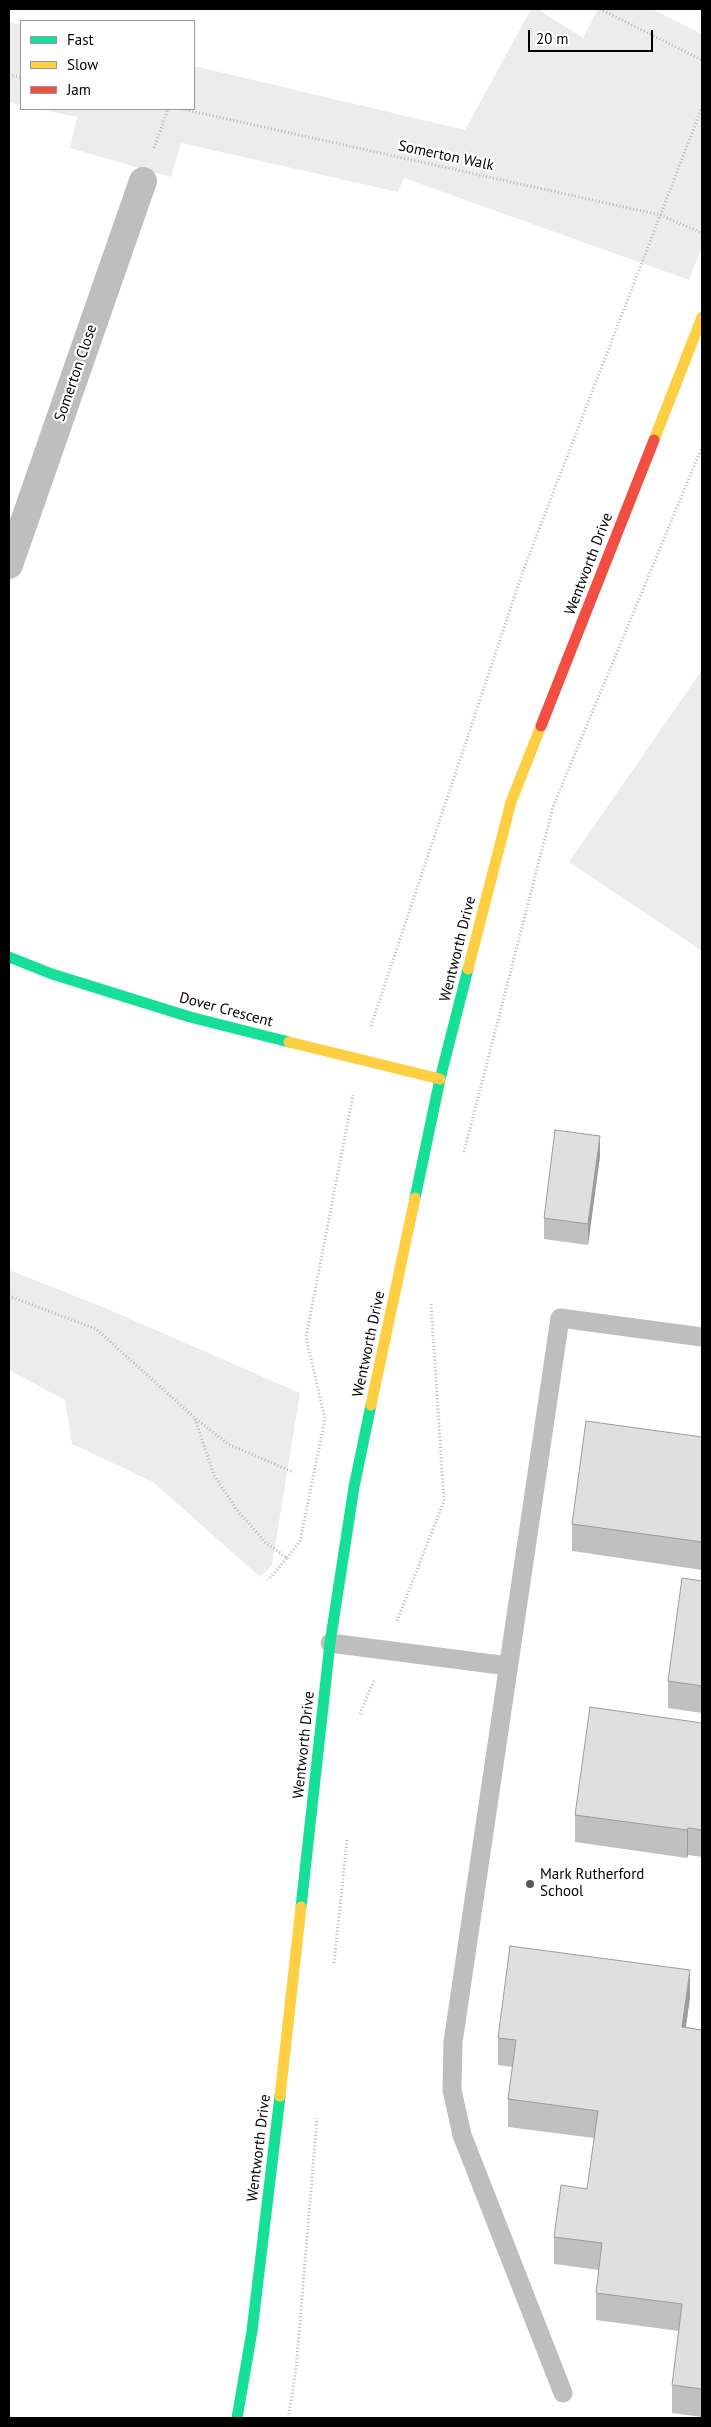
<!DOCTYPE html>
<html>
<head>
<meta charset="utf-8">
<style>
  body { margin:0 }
  #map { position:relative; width:711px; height:2427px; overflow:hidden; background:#fff; font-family:"PT Sans",sans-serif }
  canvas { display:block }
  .frame { position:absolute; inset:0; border:10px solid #000; pointer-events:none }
  .legend { position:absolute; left:20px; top:20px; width:175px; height:90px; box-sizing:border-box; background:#fff; border:1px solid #999; margin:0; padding:6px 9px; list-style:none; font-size:15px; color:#000 }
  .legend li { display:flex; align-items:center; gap:10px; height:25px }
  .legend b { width:25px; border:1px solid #999 }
  .scale { position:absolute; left:528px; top:30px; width:125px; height:22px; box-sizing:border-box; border:2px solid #000; border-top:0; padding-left:6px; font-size:15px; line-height:18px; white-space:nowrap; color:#000; -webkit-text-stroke:4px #fff; paint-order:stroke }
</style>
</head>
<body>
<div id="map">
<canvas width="711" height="2427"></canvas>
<div class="frame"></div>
<ul class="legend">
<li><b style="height:6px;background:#16e098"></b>Fast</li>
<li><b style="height:6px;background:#ffcf43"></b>Slow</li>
<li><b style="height:6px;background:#f24e42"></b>Jam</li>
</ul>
<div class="scale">20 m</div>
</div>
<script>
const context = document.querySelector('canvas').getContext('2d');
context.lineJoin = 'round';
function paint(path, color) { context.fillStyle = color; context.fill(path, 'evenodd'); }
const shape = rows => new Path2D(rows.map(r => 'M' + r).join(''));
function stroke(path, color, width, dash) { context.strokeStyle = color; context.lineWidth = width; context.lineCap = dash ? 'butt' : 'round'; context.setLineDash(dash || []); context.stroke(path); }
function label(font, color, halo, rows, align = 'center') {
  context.font = font + ' "PT Sans",sans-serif'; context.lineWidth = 4.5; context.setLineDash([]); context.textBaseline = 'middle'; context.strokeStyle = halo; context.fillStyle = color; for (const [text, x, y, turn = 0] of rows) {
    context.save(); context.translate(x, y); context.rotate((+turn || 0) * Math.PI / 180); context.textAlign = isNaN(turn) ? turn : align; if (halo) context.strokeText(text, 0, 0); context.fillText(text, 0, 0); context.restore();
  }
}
paint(shape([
  [531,9,537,9,583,38,598,9,652,9,702,34,702,246,689,280,404,178,398,192,181,143,171,177,70,148,77,117,39,109,194,109,194,66,465,130],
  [9,22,21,25,21,105,9,102],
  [702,670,702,951,569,862],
  [9,1270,105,1308,300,1393,272,1565,260,1577,153,1482,72,1444,65,1400,9,1370]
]), '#ececec');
stroke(shape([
  [600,9,702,60],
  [9,75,21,77],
  [182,109,660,215,702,233],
  [154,148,168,109],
  [371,1026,523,571,702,107],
  [464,1152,553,807,702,447],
  [9,1296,96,1329,195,1418,228,1444,293,1472],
  [195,1419,214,1475,237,1510,266,1543,287,1558,268,1580],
  [287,1558,300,1541,325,1419,306,1337,353,1095],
  [397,1621,444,1501,431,1304],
  [360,1714,374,1680],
  [334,1963,347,1840],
  [288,2418,296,2370,317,2118]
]), '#b9b9b9', 3, [1, 2.5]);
stroke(shape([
  [330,1643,508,1666],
  [563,2393,462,2135,452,2090,453,2042,560,1318,702,1337]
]), '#bebebe', 19);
stroke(shape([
  [9,565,143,181]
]), '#bebebe', 28);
stroke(shape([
  [9,957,52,974,190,1017,289,1042],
  [415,1198,440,1079,468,969],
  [301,1907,330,1643,354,1487,371,1405],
  [237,2418,252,2331,280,2096]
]), '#16e098', 11);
stroke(shape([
  [654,440,702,317],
  [468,969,511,802,541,726],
  [289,1042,440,1079],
  [371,1405,415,1198],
  [280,2096,301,1907]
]), '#ffcf43', 11);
stroke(shape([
  [541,726,654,440]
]), '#f24e42', 11);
paint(shape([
  [600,1156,588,1245,544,1239,544,1218],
  [702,1437,702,1570,572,1551,572,1524],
  [702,1581,702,1713,668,1708,668,1681],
  [702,1723,702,1857,688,1855,687,1858,575,1842,575,1815],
  [690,1997,686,2027,702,2030,702,2417,672,2413,672,2385,679,2331,596,2320,596,2293,599,2270,554,2264,554,2237,587,2189,594,2138,508,2127,508,2099,513,2067,498,2065,498,2038]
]), '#c0c0c0');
paint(shape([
  [600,1136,600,1156,588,1245,588,1224],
  [688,1828,688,1855,687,1858,687,1830],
  [690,1970,690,1997,682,2054,682,2027]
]), '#9c9c9c');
const building = shape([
  [555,1130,600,1136,588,1224,544,1218,555,1130],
  [586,1421,702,1437,702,1542,572,1524,586,1421],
  [682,1578,702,1581,702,1686,668,1681,682,1578],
  [590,1707,702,1723,702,1830,688,1828,687,1830,575,1815,590,1707],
  [510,1946,690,1970,682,2027,702,2030,702,2389,672,2385,682,2304,596,2293,602,2243,554,2237,561,2185,587,2189,598,2111,508,2099,516,2040,498,2038,510,1946]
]);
paint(building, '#dfdfdf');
stroke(building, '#9c9c9c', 1);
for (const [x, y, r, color] of [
  [530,1884,5,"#595959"]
]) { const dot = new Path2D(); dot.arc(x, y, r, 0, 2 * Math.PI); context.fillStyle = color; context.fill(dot); stroke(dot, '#fff', 2); }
label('15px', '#000', '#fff', [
  ["Somerton Walk",446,156,12],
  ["Somerton Close",76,373,-71],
  ["Wentworth Drive",589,564,-69],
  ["Wentworth Drive",458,949,-76],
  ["Dover Crescent",226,1010,15],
  ["Wentworth Drive",369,1344,-78],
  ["Wentworth Drive",304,1745,-84],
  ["Wentworth Drive",259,2148,-83]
]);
label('15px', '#000', '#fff', [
  ["Mark Rutherford",540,1875],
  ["School",540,1892]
], 'left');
</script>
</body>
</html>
